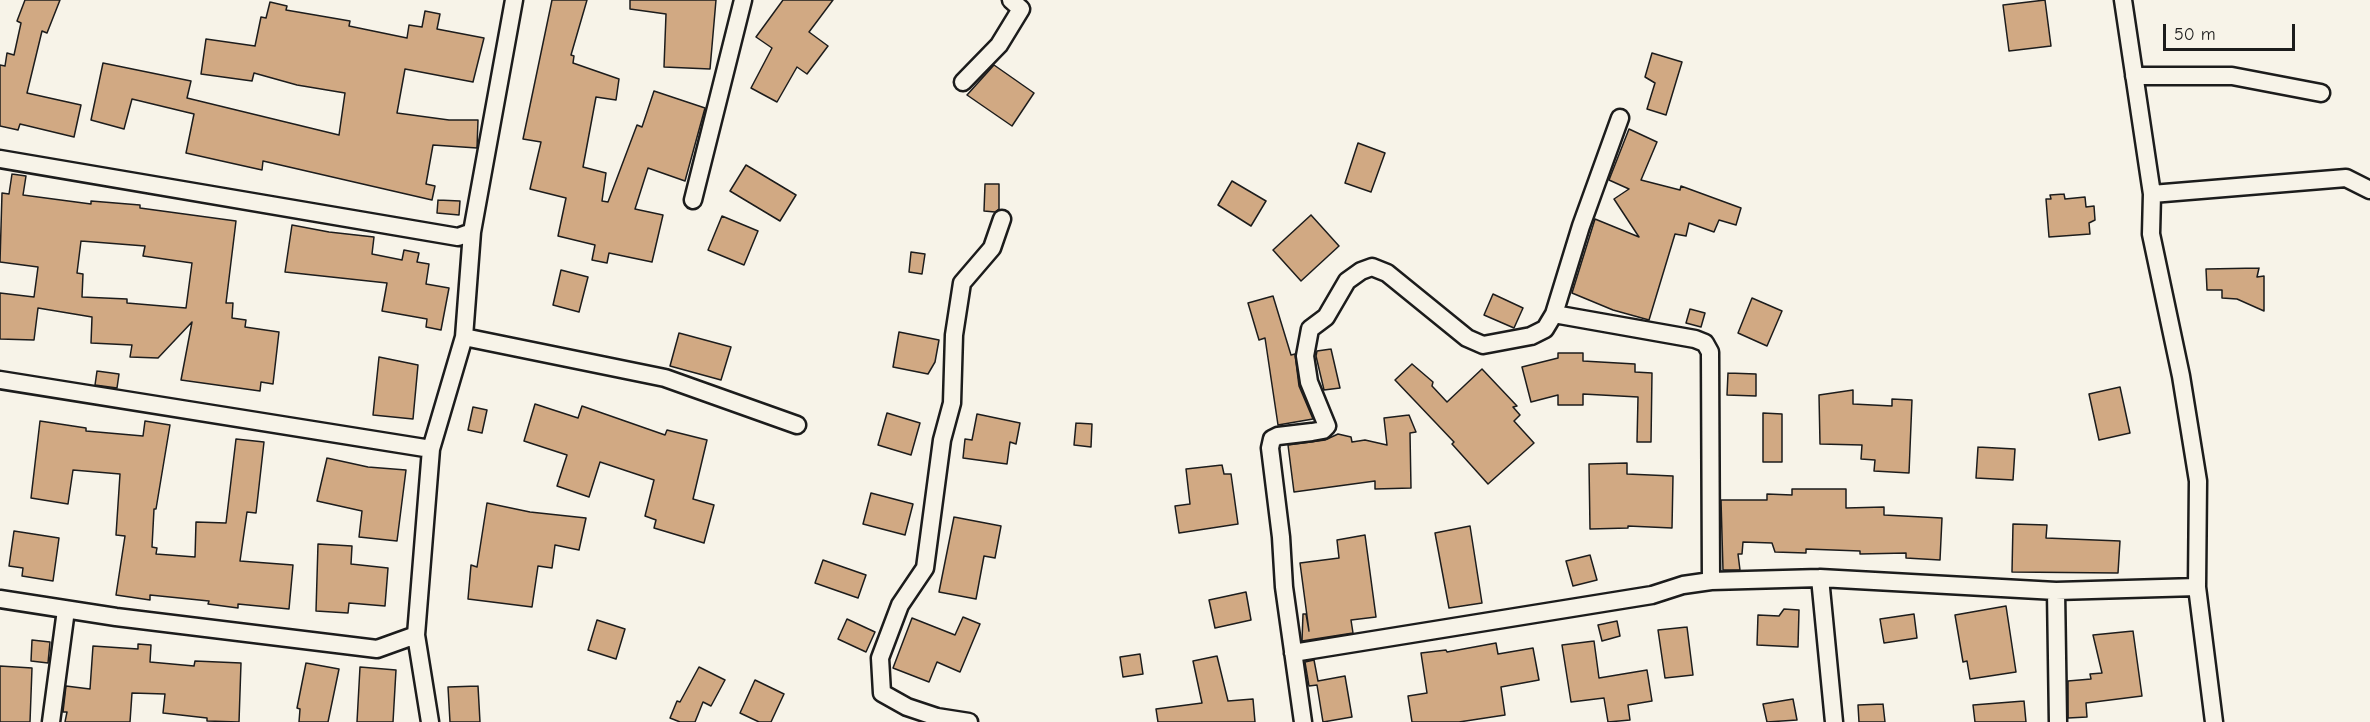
<!DOCTYPE html>
<html>
<head>
<meta charset="utf-8">
<style>
  body { margin:0 }
  #map { position:relative; width:2370px; height:722px; overflow:hidden; background:#f7f3e8; font-family:"Comic Neue",sans-serif }
  canvas { display:block }
  .scale { position:absolute; left:2163px; top:24px; width:132px; height:27px; box-sizing:border-box; border:3px solid #1c1c1c; border-top:0; padding-left:8px; font-size:18px; line-height:21px; white-space:nowrap; color:#1c1c1c; -webkit-text-stroke:4px #f7f3e8; paint-order:stroke }
</style>
</head>
<body>
<div id="map">
<canvas width="2370" height="722"></canvas>
<div class="scale">50 m</div>
</div>
<script>
const context = document.querySelector('canvas').getContext('2d');
context.lineJoin = 'round';
function paint(path, color) { context.fillStyle = color; context.fill(path, 'evenodd'); }
const shape = rows => new Path2D(rows.map(r => 'M' + r).join(''));
function stroke(path, color, width, dash) { context.strokeStyle = color; context.lineWidth = width; context.lineCap = dash ? 'butt' : 'round'; context.setLineDash(dash || []); context.stroke(path); }
const building = shape([
  [25,0,60,0,47,33,42,31,27,93,81,105,74,137,20,124,18,130,0,126,0,65,5,66,7,53,14,55,21,23,17,21,25,0],
  [552,0,587,0,571,55,574,56,573,63,619,79,616,100,596,97,583,167,606,173,602,201,608,202,637,125,642,127,654,91,705,108,685,181,648,168,635,209,663,215,652,262,609,253,607,263,592,260,595,245,558,236,566,198,530,189,541,142,523,139,552,0],
  [630,0,716,0,710,69,664,67,666,14,630,9,630,0],
  [783,0,833,0,809,32,828,46,807,74,797,67,777,102,751,88,772,48,756,37,783,0],
  [2045,0,2051,46,2009,51,2003,5,2045,0],
  [270,2,287,6,286,10,350,21,349,26,407,38,409,25,422,27,425,11,440,14,437,29,484,38,473,82,405,69,397,113,449,120,478,120,477,148,433,145,426,184,435,186,432,200,263,161,262,170,186,153,194,114,132,99,124,129,91,120,103,63,191,81,187,98,339,135,345,93,297,85,254,73,252,81,201,74,206,39,255,46,261,17,266,18,270,2],
  [1652,53,1682,62,1666,115,1647,109,1655,83,1645,77,1652,53],
  [994,65,1034,93,1012,126,967,95,994,65],
  [1629,129,1657,142,1641,180,1680,190,1681,186,1741,208,1736,225,1719,220,1714,232,1689,223,1686,236,1675,234,1649,320,1613,310,1572,293,1595,219,1639,237,1614,199,1629,189,1609,180,1629,129],
  [1358,143,1385,153,1371,192,1345,183,1358,143],
  [746,165,796,195,780,221,730,191,746,165],
  [12,174,26,176,23,195,91,204,91,201,140,205,140,208,236,221,226,303,233,303,232,318,246,320,245,327,279,332,273,384,261,382,260,391,181,380,192,322,158,358,130,357,132,345,91,343,92,317,38,308,34,340,0,339,0,293,34,297,38,267,0,262,2,193,9,194,12,174],
  [81,241,145,246,143,256,192,263,186,308,127,303,127,299,82,297,83,274,77,273,81,241],
  [1232,181,1266,201,1251,226,1218,205,1232,181],
  [985,184,999,184,999,209,995,212,984,211,985,184],
  [2064,194,2065,199,2085,197,2086,207,2094,206,2095,220,2089,223,2090,234,2049,237,2046,199,2051,199,2050,195,2064,194],
  [438,200,460,201,459,215,437,213,438,200],
  [1311,215,1339,246,1301,281,1273,250,1311,215],
  [722,216,758,231,744,265,708,250,722,216],
  [292,225,329,232,374,237,372,254,402,260,404,250,419,253,417,262,429,264,426,284,449,288,441,330,426,327,427,319,382,311,387,283,285,272,292,225],
  [911,252,925,254,922,274,909,272,911,252],
  [2259,268,2257,277,2264,276,2264,311,2237,299,2222,298,2222,290,2207,290,2206,269,2259,268],
  [561,270,588,277,579,312,553,305,561,270],
  [1493,294,1523,308,1514,328,1484,315,1493,294],
  [1273,296,1291,355,1295,354,1299,386,1313,419,1278,425,1265,338,1259,340,1248,303,1273,296],
  [1752,298,1782,311,1767,346,1738,333,1752,298],
  [1690,309,1705,313,1701,327,1686,323,1690,309],
  [899,332,939,340,935,362,928,374,893,367,899,332],
  [679,333,731,347,721,380,670,366,679,333],
  [1331,349,1340,388,1324,390,1316,356,1317,351,1331,349],
  [1558,353,1583,353,1583,361,1635,364,1635,372,1652,373,1651,442,1637,442,1638,397,1583,394,1583,405,1558,405,1558,395,1531,402,1522,367,1558,358,1558,353],
  [379,357,418,365,413,419,373,415,379,357],
  [1412,364,1433,382,1432,386,1447,402,1482,369,1517,406,1513,407,1520,415,1514,421,1534,443,1488,484,1452,444,1454,442,1395,380,1412,364],
  [97,371,119,374,117,388,95,385,97,371],
  [1728,373,1756,374,1756,396,1727,395,1728,373],
  [2120,387,2130,433,2099,440,2089,394,2120,387],
  [1853,390,1853,404,1892,406,1892,399,1912,400,1909,473,1874,471,1875,460,1861,459,1862,445,1820,444,1819,395,1853,390],
  [535,404,578,418,582,406,665,435,667,430,707,440,693,499,714,505,704,543,654,528,656,520,645,516,654,480,600,462,589,497,557,486,567,455,524,441,535,404],
  [473,407,487,410,482,433,468,430,473,407],
  [887,413,920,423,911,455,878,445,887,413],
  [1763,413,1782,414,1782,462,1763,462,1763,413],
  [977,414,1020,423,1016,444,1010,442,1007,464,963,458,965,439,972,440,977,414],
  [1409,415,1416,432,1410,433,1411,488,1375,489,1375,481,1294,492,1288,445,1325,440,1338,434,1351,437,1352,442,1365,440,1387,445,1384,418,1409,415],
  [40,421,86,428,86,431,143,436,145,421,170,425,156,509,154,509,152,547,157,548,156,554,195,557,196,522,226,523,236,439,264,442,256,513,247,512,240,561,293,565,289,609,238,604,238,608,208,604,209,601,150,595,150,600,116,595,125,536,116,535,120,474,73,470,68,504,31,498,40,421],
  [1076,423,1092,424,1091,447,1074,445,1076,423],
  [1978,447,2015,449,2013,480,1976,478,1978,447],
  [327,458,368,467,406,470,397,541,359,537,362,511,317,501,327,458],
  [1627,463,1627,474,1673,476,1672,528,1628,526,1628,528,1590,529,1589,464,1627,463],
  [1222,465,1224,474,1231,474,1238,524,1179,533,1175,506,1190,504,1186,469,1222,465],
  [1792,489,1846,489,1846,508,1884,507,1884,515,1942,518,1940,560,1906,558,1906,553,1860,554,1860,551,1806,549,1806,553,1775,552,1772,543,1743,542,1742,554,1738,554,1740,570,1723,570,1721,500,1767,500,1767,494,1792,495,1792,489],
  [871,493,913,504,905,535,863,524,871,493],
  [487,503,530,512,586,518,579,550,555,545,552,568,538,566,532,607,468,599,471,565,477,567,487,503],
  [954,517,1001,526,995,558,984,556,976,599,939,592,954,517],
  [2013,524,2047,525,2046,538,2120,541,2118,573,2012,572,2013,524],
  [1470,526,1482,603,1449,608,1435,533,1470,526],
  [14,531,59,538,53,581,22,576,23,568,9,566,14,531],
  [1365,535,1376,617,1351,620,1353,633,1302,641,1303,614,1306,614,1309,631,1300,563,1339,558,1337,540,1365,535],
  [318,544,352,546,351,564,388,568,385,606,349,603,348,613,316,611,318,544],
  [1590,555,1597,580,1573,586,1566,561,1590,555],
  [823,560,866,575,858,598,815,583,823,560],
  [1246,592,1251,620,1215,628,1209,600,1246,592],
  [2006,606,2016,672,1970,679,1967,661,1963,662,1955,615,2006,606],
  [1784,609,1799,610,1798,647,1757,645,1758,615,1779,616,1784,609],
  [1914,614,1917,638,1884,643,1880,619,1914,614],
  [963,617,980,624,960,672,937,662,929,682,893,668,912,618,955,635,963,617],
  [847,619,875,632,866,652,838,639,847,619],
  [597,620,625,629,616,659,588,650,597,620],
  [1617,621,1620,636,1602,641,1598,625,1617,621],
  [1687,627,1693,675,1665,678,1658,630,1687,627],
  [2133,631,2142,696,2086,703,2087,717,2068,718,2068,681,2091,679,2090,674,2102,673,2093,635,2133,631],
  [32,640,50,642,48,663,31,661,32,640],
  [1594,641,1599,678,1647,670,1652,701,1628,705,1630,720,1608,722,1604,698,1571,702,1562,645,1594,641],
  [1496,643,1498,654,1533,648,1539,680,1501,687,1505,715,1459,722,1412,722,1408,696,1427,693,1421,653,1446,650,1447,652,1496,643],
  [138,644,151,645,150,662,194,666,195,661,241,663,239,722,207,721,207,718,163,713,165,694,132,693,130,722,65,722,67,712,63,712,66,686,90,689,93,646,138,649,138,644],
  [1140,654,1143,674,1123,677,1120,657,1140,654],
  [1217,656,1228,701,1253,699,1255,722,1158,722,1156,709,1202,703,1193,661,1217,656],
  [1314,660,1318,681,1345,676,1352,717,1323,722,1317,685,1309,686,1305,662,1314,660],
  [306,663,339,669,328,722,299,722,300,709,297,708,306,663],
  [0,666,32,668,30,722,0,722,0,666],
  [360,667,396,670,393,722,357,722,360,667],
  [699,667,725,680,711,706,703,702,695,722,680,722,670,718,677,701,680,702,699,667],
  [755,680,784,694,771,722,759,722,740,713,755,680],
  [478,686,480,722,450,722,448,687,478,686],
  [1793,699,1797,720,1767,722,1763,704,1793,699],
  [2024,701,2026,722,1975,722,1973,705,2024,701],
  [1883,704,1885,722,1859,722,1858,705,1883,704]
]);
paint(building, '#d1a983');
stroke(building, '#1c1c1c', 1.5);
const street = shape([
  [2123,0,2152,194,2151,234,2181,376,2198,481,2197,587,2214,722],
  [2134,76,2232,76,2321,93],
  [963,82,999,45,1021,9,1011,0],
  [0,159,458,237,472,232],
  [2152,194,2346,178,2370,190],
  [693,200,743,0],
  [1554,314,1695,339,1705,343,1710,352,1711,581],
  [464,337,665,378,797,425],
  [0,380,431,449],
  [1820,578,1834,722],
  [2056,591,2058,722],
  [0,599,116,617,377,649,416,635],
  [1293,653,1652,595,1683,585,1711,581,1820,578,2056,591,2197,587],
  [51,722,66,610],
  [430,722,416,635,431,449,464,337,472,232,514,0],
  [969,722,937,717,907,707,882,693,880,658,900,605,925,568,942,440,952,403,954,335,962,283,992,248,1002,219],
  [1303,722,1284,587,1281,537,1270,448,1272,439,1278,436,1312,432,1323,430,1327,426,1309,382,1305,356,1310,329,1326,317,1347,281,1361,271,1372,267,1387,273,1467,338,1483,345,1531,336,1545,329,1554,314,1581,226,1620,118]
]);
stroke(street, '#1c1c1c', 21);
stroke(street, '#f7f3e8', 16);
</script>
</body>
</html>
